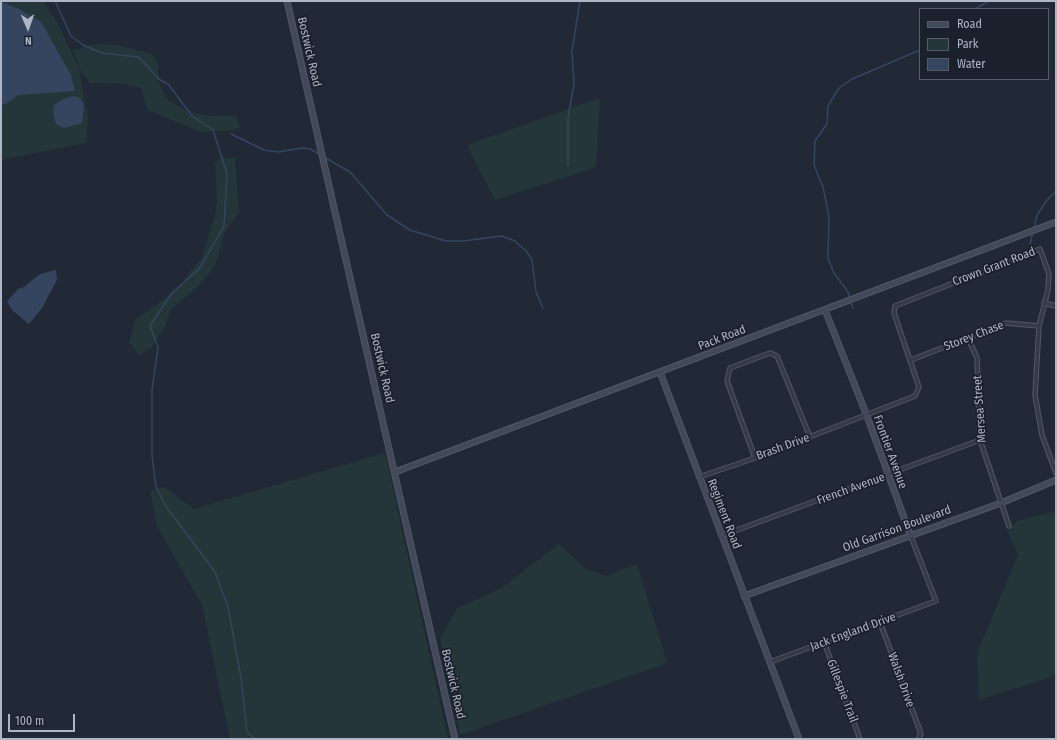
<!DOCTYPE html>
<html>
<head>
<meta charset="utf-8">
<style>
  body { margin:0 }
  #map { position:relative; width:1057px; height:740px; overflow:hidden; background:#212937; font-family:"Fira Sans Condensed",sans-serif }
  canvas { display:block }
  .frame { position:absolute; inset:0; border:2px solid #aeb5c4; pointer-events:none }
  .legend { position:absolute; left:919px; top:8px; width:130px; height:72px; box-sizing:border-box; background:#1a202c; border:1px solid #555c69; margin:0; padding:5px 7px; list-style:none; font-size:12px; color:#aeb5c4 }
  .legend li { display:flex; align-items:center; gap:8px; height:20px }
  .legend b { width:20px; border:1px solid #555c69 }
  .north { position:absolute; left:8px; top:8px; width:40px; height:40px; -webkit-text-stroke:3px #1a202c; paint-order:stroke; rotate:178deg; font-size:11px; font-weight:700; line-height:16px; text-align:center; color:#aeb5c4 }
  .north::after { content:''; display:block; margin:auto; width:14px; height:18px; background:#aeb5c4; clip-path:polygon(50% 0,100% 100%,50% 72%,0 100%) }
  .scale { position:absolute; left:8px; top:714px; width:67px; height:18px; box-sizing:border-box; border:2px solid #aeb5c4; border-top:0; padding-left:5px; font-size:12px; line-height:14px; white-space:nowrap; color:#aeb5c4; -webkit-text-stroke:3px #1a202c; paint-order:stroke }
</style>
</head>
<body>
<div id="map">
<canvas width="1057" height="740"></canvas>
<div class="frame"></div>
<ul class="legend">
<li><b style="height:5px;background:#424a5a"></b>Road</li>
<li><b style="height:11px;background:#243639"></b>Park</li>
<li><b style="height:11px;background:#36455f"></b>Water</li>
</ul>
<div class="north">N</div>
<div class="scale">100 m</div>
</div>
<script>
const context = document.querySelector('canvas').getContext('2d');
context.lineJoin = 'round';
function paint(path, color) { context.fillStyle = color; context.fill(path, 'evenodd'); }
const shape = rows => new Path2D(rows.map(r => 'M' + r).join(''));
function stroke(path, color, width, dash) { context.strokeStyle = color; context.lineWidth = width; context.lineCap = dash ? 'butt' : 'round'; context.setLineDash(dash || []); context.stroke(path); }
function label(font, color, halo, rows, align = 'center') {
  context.font = font + ' "Fira Sans Condensed",sans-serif'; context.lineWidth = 3.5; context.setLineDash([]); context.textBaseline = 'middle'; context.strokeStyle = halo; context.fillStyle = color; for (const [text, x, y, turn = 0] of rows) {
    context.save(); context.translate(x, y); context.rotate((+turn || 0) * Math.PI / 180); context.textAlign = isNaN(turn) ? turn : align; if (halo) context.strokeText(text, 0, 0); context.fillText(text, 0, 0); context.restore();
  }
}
paint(shape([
  [1,1,44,2,59,26,79,69,88,118,86,143,1,160],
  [97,44,118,45,152,54,158,65,159,83,168,100,188,112,212,116,236,116,240,128,226,131,201,132,148,110,141,88,127,84,90,83,81,72,73,50],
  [600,98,596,167,495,200,467,145],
  [221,158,235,158,239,212,224,233,217,261,212,270,197,288,171,309,165,326,152,347,139,355,129,343,136,319,162,301,181,284,202,257,215,216,217,199,215,162],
  [385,453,448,739,230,739,202,605,157,526,150,490,164,487,194,509],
  [1056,511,1056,675,979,700,977,654,1018,555,1008,532,1017,521],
  [559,544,586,569,606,576,637,564,667,663,460,735,440,638,457,608,500,589]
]), '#243639');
paint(shape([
  [1,2,19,9,41,22,71,75,75,91,18,95,4,105,1,104],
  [74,96,80,98,84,106,82,123,64,128,56,124,53,113,54,105,64,99],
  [56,270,57,280,42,308,29,324,12,310,7,301,18,289,24,287,40,274]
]), '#36455f');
stroke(shape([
  [55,1,71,36,83,45,102,53,139,57,159,79,169,85,192,116,213,130,227,174,224,226,200,268,172,293,150,326,158,347,152,390,152,456,156,487,165,505,215,572,228,607,241,678,247,732,255,739],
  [975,9,989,1],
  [231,134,264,150,279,152,301,148,310,149,321,155],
  [324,157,350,172,387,215,410,230,446,241,463,241,502,236,515,241,527,252,532,260,536,292,543,308],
  [568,165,568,118,574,84,572,51,580,1],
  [1034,228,1037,215,1047,200,1056,191],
  [1030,244,1033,232],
  [850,298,848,292,834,273,828,259,829,217,823,187,814,165,815,141,827,124,828,106,839,88,852,79,920,50],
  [851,302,853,308]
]), '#36455f', 1.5);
const street = shape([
  [1044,303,1056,306],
  [968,338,977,358,980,440,1009,526],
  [911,360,1006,323,1039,326],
  [755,458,727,381,730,368,770,353,777,356,810,437],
  [699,477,755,458,915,396,919,387,894,313,895,306,1040,249,1049,274,1048,290,1039,326,1035,395,1042,435,1056,473],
  [721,536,980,440],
  [880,622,920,731,921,734,918,739],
  [824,642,860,739],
  [770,662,936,601,910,534]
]);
const secondary = shape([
  [287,1,455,739],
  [825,310,867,416,910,534],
  [660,372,799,739],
  [395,472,1056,222],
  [744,596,1001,503,1056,480]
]);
stroke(street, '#515865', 5.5);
stroke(secondary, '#515865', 7);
stroke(street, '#343b47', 3.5);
stroke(secondary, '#424a5a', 5);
label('12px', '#aeb5c4', '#1a202c', [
  ["Bostwick Road",309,52,77],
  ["Crown Grant Road",994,267,-21],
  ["Storey Chase",974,336,-21],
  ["Pack Road",722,338,-21],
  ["Bostwick Road",382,368,77],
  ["Mersea Street",980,409,-94],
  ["Brash Drive",783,447,-20],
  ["Frontier Avenue",890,452,70],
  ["French Avenue",851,489,-20],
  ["Regiment Road",724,514,69],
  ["Old Garrison Boulevard",897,529,-20],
  ["Jack England Drive",853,632,-20],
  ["Walsh Drive",901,680,70],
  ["Bostwick Road",453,684,77],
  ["Gillespie Trail",842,691,69]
]);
</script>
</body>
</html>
